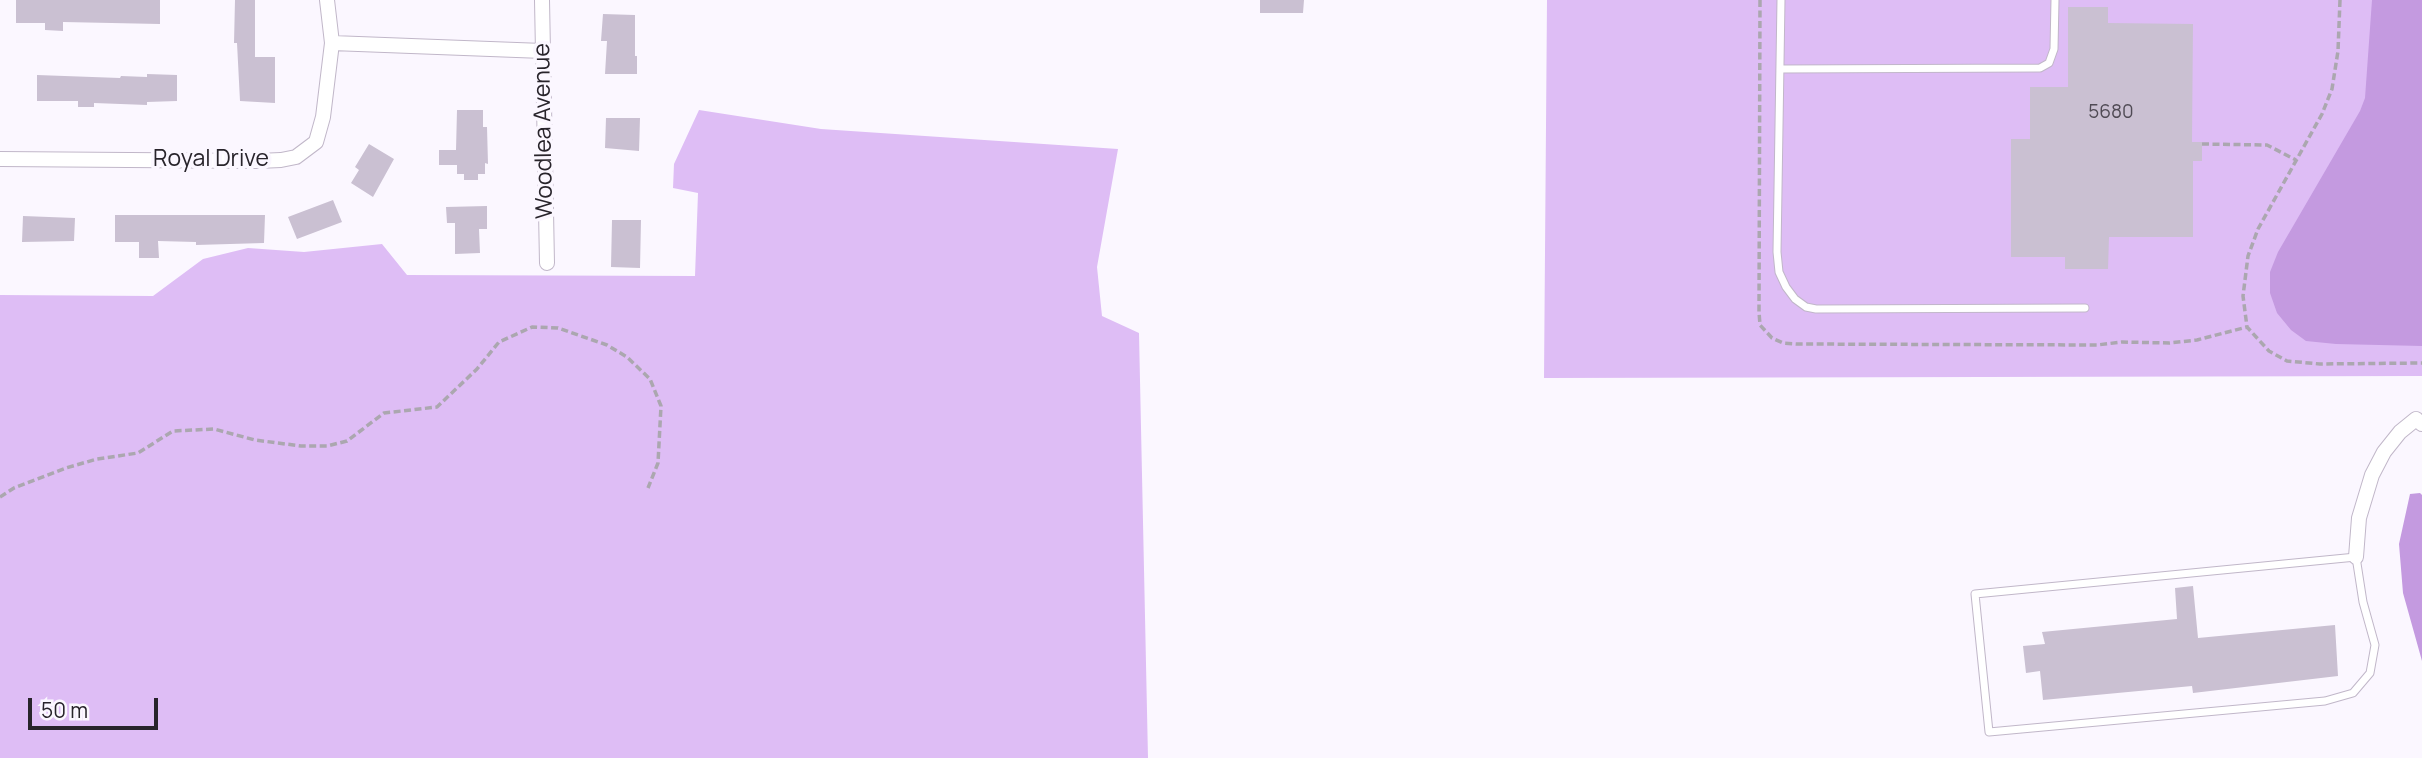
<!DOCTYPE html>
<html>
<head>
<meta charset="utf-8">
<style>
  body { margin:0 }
  #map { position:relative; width:2422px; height:758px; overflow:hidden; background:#fbf7ff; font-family:Manrope,sans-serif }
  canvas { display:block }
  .scale { position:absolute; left:28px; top:698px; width:130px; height:32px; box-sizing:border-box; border:4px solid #28242b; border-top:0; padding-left:9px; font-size:21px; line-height:24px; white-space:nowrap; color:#28242b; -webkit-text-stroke:5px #fbf7ff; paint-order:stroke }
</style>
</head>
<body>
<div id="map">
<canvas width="2422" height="758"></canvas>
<div class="scale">50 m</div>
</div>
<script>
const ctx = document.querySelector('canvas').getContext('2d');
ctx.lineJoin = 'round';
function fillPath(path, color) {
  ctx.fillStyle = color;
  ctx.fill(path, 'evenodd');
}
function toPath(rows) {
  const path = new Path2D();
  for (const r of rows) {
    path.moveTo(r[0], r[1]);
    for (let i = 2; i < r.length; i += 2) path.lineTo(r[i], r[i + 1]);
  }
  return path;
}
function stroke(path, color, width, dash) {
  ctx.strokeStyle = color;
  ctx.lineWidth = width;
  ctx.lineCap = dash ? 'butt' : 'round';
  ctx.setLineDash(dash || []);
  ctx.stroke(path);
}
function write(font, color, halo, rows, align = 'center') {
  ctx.font = font + ' Manrope,sans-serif';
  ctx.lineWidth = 7;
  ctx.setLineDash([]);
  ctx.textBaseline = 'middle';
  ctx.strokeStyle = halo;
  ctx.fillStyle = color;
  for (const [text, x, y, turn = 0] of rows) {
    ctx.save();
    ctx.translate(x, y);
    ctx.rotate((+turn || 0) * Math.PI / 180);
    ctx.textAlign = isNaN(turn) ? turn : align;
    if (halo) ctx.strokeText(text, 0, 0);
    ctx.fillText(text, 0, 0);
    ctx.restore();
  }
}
fillPath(toPath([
  [1547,0,2422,0,2422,376,1544,378],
  [699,110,821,129,1118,149,1097,267,1102,316,1139,333,1148,758,0,758,0,295,153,296,203,259,248,248,304,252,382,244,407,275,695,276,698,193,673,188,674,164]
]), '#debdf5');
fillPath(toPath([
  [2372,0,2422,0,2422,346,2336,344,2306,341,2291,330,2277,313,2270,293,2270,272,2278,252,2360,111,2365,98],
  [2420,493,2422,495,2422,661,2403,593,2399,544,2410,494]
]), '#c49ae0');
fillPath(toPath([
  [16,0,160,0,160,24,63,22,63,31,45,30,45,23,16,23],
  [235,0,255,0,255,57,275,57,275,103,240,101,237,43,234,43],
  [1260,0,1304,0,1303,13,1260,13],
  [2068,7,2108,7,2108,23,2193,24,2192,142,2202,142,2202,161,2193,161,2193,237,2109,237,2108,269,2065,269,2065,257,2011,257,2011,139,2030,139,2030,87,2068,87],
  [603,14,635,15,635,56,637,56,637,74,605,74,607,41,601,41],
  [147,74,177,75,177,101,147,102,147,105,94,103,94,107,78,107,78,101,37,101,37,75,120,78,121,76,147,77],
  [457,110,483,110,483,127,487,127,488,164,485,163,485,174,478,174,478,180,464,180,464,174,457,174,457,165,439,165,439,150,456,150],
  [606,118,640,118,639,151,605,148],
  [369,144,394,159,373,197,351,183,359,170,355,167],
  [333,200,342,222,297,239,288,217],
  [487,206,487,229,479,229,480,253,455,254,455,223,447,223,446,207],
  [115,215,265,215,264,243,196,245,196,242,158,241,159,258,139,258,139,242,115,242],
  [23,216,75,218,74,241,22,242],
  [612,220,641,220,640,268,611,267],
  [2193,586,2198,638,2335,625,2338,676,2193,693,2192,686,2043,700,2040,671,2026,673,2023,646,2045,644,2042,632,2177,619,2175,588]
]), '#cac0d2');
const service = toPath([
  [1781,0,1777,252,1779,272,1786,287,1795,299,1806,307,1816,309,2085,308],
  [1780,69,2040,68,2049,63,2054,49,2055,0],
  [2356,557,2363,602,2375,645,2370,673,2353,693,2325,701,1989,732,1975,594,2356,557]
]);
const minor = toPath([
  [542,0,547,263],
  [332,43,543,51],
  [0,159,258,161,281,160,296,157,316,142,323,117,332,43,327,0],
  [2356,557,2359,518,2372,475,2384,452,2400,432,2416,419,2422,424]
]);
stroke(service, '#c1b7c9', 9);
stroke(minor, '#c1b7c9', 16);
stroke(toPath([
  [1760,0,1759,312,1760,325,1772,338,1783,343,1797,344,2097,345,2122,342,2169,343,2197,340,2247,327],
  [2340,0,2338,51,2332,89,2322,114,2258,229,2248,256,2243,296,2247,327,2269,351,2287,361,2320,364,2422,363],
  [2202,144,2267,145,2296,160],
  [0,497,14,488,66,468,97,459,138,453,173,431,214,429,255,440,301,446,327,446,347,441,384,413,437,407,477,369,499,342,532,327,558,328,607,345,627,357,650,379,661,406,658,463,648,488]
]), '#aba7af', 3.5, [7, 3.5]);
stroke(service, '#fff', 7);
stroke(minor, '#fff', 14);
write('19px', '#504b55', null, [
  ["5680",2111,113]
]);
write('23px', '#28242b', '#fbf7ff', [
  ["Woodlea Avenue",544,131,-91],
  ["Royal Drive",211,160]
]);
</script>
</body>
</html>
